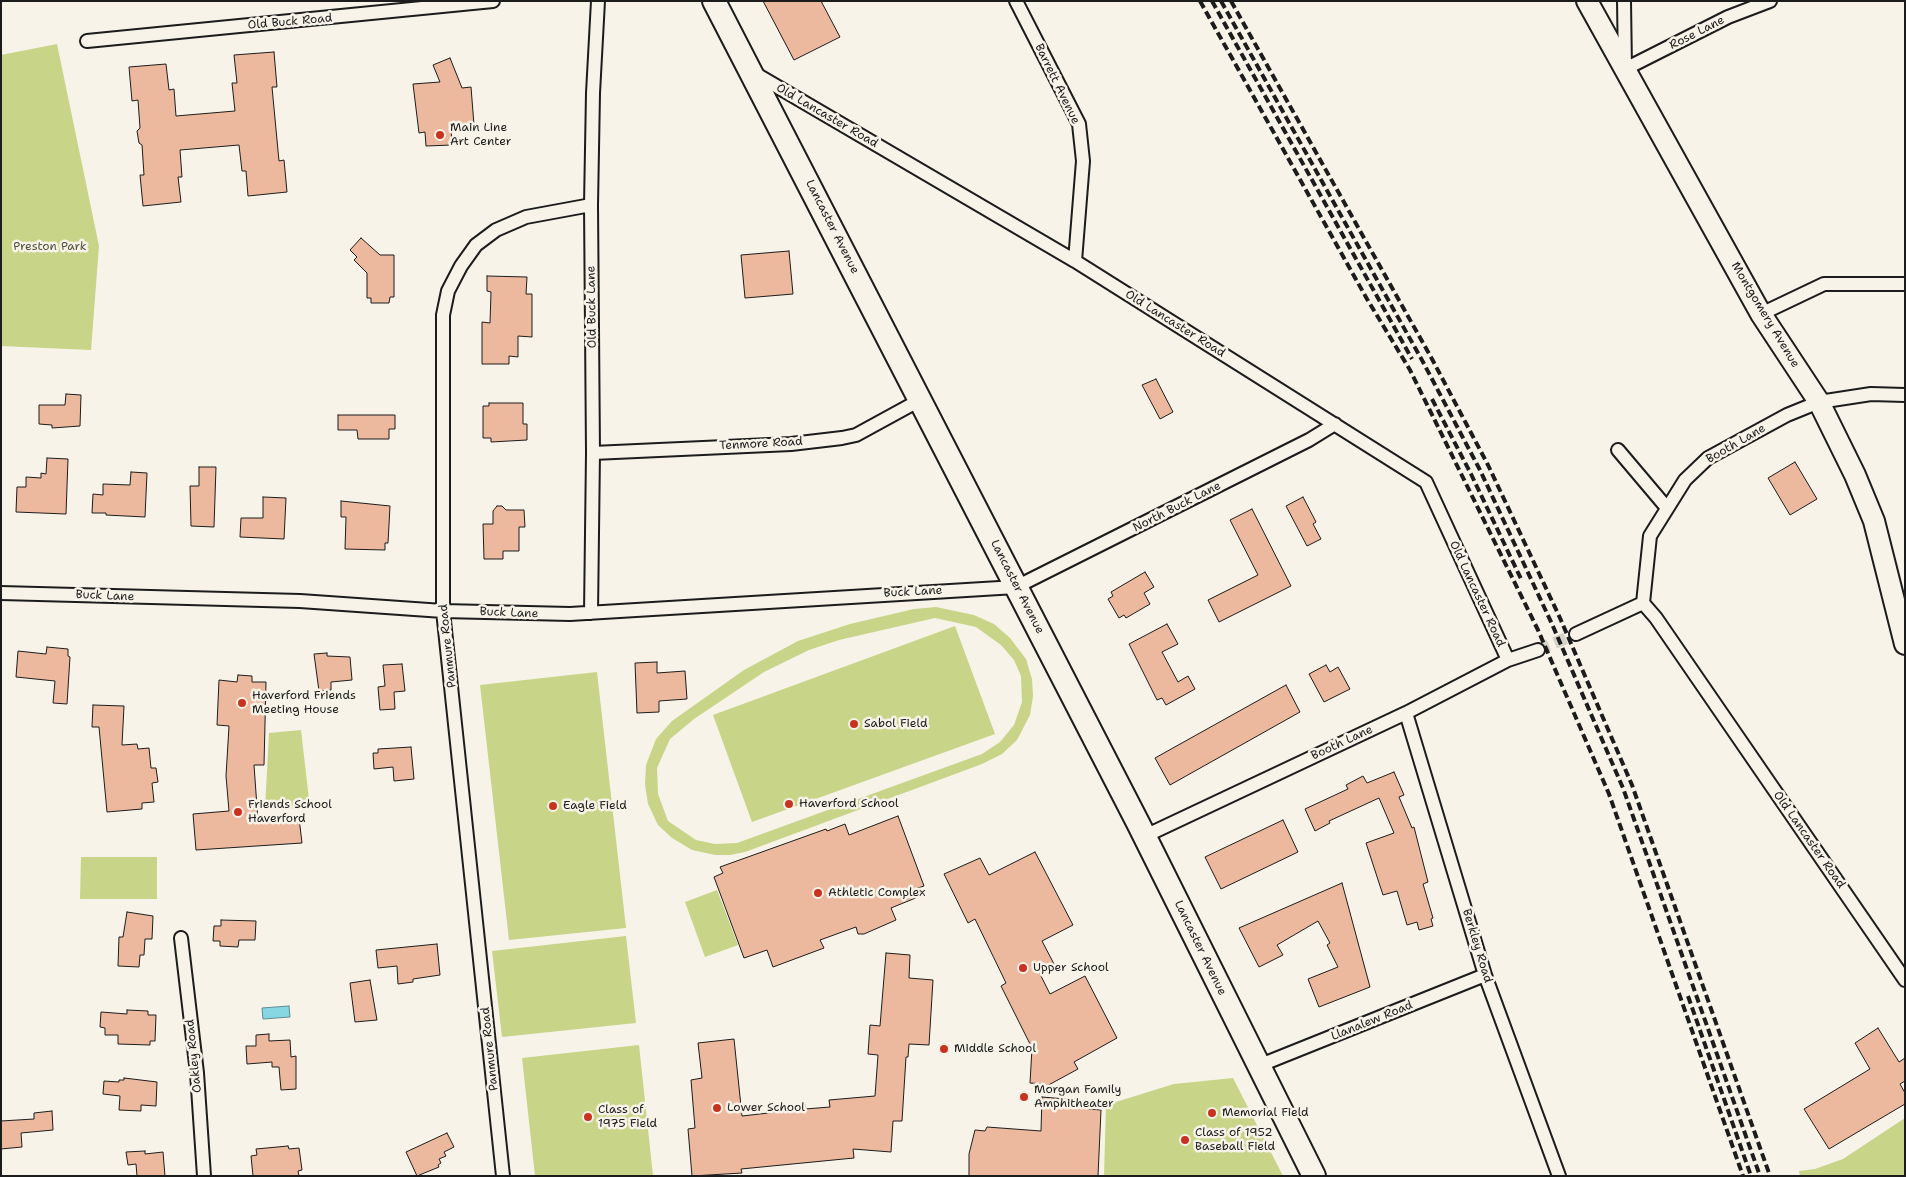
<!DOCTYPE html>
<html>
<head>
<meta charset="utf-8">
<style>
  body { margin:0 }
  #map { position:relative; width:1906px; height:1177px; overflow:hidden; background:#f7f3e8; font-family:"Shantell Sans",sans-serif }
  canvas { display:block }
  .frame { position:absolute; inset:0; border:2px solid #1c1c1c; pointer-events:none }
</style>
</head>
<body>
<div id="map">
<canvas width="1906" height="1177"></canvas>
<div class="frame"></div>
</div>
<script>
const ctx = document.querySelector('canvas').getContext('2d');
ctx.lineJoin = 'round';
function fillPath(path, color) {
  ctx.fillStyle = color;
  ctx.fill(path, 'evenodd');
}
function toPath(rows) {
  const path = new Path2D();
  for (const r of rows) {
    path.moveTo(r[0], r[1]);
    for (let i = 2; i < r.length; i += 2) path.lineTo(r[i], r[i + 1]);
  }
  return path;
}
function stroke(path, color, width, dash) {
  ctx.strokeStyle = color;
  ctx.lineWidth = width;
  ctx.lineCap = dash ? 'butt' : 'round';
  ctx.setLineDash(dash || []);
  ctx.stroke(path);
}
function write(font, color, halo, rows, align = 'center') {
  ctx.font = font + ' "Shantell Sans",sans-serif';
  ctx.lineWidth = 5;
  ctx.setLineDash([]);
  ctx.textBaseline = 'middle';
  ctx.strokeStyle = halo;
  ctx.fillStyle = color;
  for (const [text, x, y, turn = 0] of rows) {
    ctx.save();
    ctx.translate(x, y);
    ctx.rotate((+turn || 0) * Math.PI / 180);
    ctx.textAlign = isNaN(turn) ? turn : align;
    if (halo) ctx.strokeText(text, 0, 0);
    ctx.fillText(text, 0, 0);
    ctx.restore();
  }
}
fillPath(toPath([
  [57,44,99,246,91,350,1,346,1,55],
  [936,607,974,615,994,624,1010,638,1026,659,1032,679,1033,696,1030,715,1017,740,1002,754,982,764,745,852,730,855,715,855,692,850,672,838,658,825,648,804,645,784,646,765,656,739,672,721,744,670,798,641,850,624,914,609],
  [935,618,976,627,1001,645,1014,660,1021,676,1022,702,1014,725,1000,742,982,754,737,843,715,844,696,840,668,821,658,794,657,768,670,739,694,719,764,672,809,650,839,640],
  [955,626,995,734,752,822,713,715],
  [597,672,626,928,509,940,480,685],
  [301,730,310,808,265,809,269,733],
  [81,857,157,857,157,899,80,899],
  [717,890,738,945,705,957,685,902],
  [626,936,636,1023,502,1037,492,951],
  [639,1045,653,1176,535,1176,522,1058],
  [1233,1078,1283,1176,1104,1176,1106,1105,1174,1084],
  [1905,1118,1905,1176,1800,1176,1799,1171,1815,1169,1843,1159]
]), '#c8d488');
const water = toPath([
  [289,1006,290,1017,263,1019,262,1008,289,1006]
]);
fillPath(water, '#87d7e3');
stroke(water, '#5c8c93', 1);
const building = toPath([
  [763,1,821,1,840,37,794,60,763,1],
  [274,52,277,87,272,87,279,161,284,160,287,192,248,196,246,171,242,171,239,145,180,150,182,177,178,177,181,202,143,206,140,175,144,175,142,145,139,143,137,131,140,128,138,100,132,101,129,67,166,64,169,90,174,89,176,116,235,111,232,83,237,83,234,55,274,52],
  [450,58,462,88,471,87,474,125,451,127,452,145,426,146,425,132,419,133,413,84,440,82,433,65,450,58],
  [361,238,380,255,394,255,394,297,390,297,389,303,371,303,371,298,367,298,367,273,354,260,357,257,350,250,361,238],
  [789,251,793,294,745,298,741,255,789,251],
  [487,276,527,277,526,294,532,294,532,337,518,336,518,357,509,356,509,364,482,364,482,322,490,323,491,292,487,291,487,276],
  [1156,379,1173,412,1160,419,1142,385,1156,379],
  [66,394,81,395,80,426,52,428,52,425,39,424,39,405,65,405,66,394],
  [489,403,523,403,523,424,527,424,527,440,491,442,491,438,483,438,483,406,489,406,489,403],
  [338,415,395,415,395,429,389,429,389,439,358,439,357,430,338,430,338,415],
  [47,458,68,459,66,514,16,512,17,487,26,487,26,477,41,478,41,473,46,474,47,458],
  [1795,462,1817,499,1790,515,1768,478,1795,462],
  [199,467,216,467,214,527,191,526,190,486,199,486,199,467],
  [131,472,147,473,145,517,106,515,106,513,92,513,93,494,103,495,103,484,130,485,131,472],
  [263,497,286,498,284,539,240,537,241,518,263,518,263,497],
  [1303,497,1316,522,1313,524,1321,539,1307,546,1286,506,1303,497],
  [341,501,390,506,388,543,385,543,385,550,345,549,346,517,341,517,341,501],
  [497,506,502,506,506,510,524,510,525,527,519,527,519,551,503,551,503,559,484,559,483,524,493,524,493,511,497,506],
  [1252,509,1291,586,1219,622,1208,600,1258,575,1230,520,1252,509],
  [1145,572,1154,587,1144,593,1150,604,1126,618,1124,615,1119,618,1108,599,1113,596,1111,592,1145,572],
  [1167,624,1178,644,1162,652,1178,682,1188,676,1195,689,1166,705,1162,698,1157,700,1129,644,1167,624],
  [47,647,68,649,68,656,70,657,67,704,53,703,55,681,16,677,18,651,46,654,47,647],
  [327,653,327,656,350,657,352,680,331,682,331,690,319,691,314,654,327,653],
  [657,662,657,673,685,671,687,699,659,701,659,712,637,713,635,663,657,662],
  [402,664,405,691,394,692,395,709,380,710,378,687,385,686,383,665,402,664],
  [1326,665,1330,672,1338,667,1350,689,1324,702,1309,674,1326,665],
  [238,675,252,676,252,682,266,682,264,765,254,765,258,821,299,818,302,843,196,850,193,814,229,811,226,776,229,726,217,725,219,680,237,682,238,675],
  [1286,685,1300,712,1170,785,1155,758,1286,685],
  [93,705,124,706,122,745,137,744,138,749,149,748,151,768,156,768,158,782,152,783,154,802,142,803,142,809,107,812,99,727,92,727,93,705],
  [411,747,414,779,394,781,393,767,374,769,373,753,378,753,378,749,411,747],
  [1394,772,1404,795,1399,797,1412,828,1414,827,1428,882,1423,884,1433,918,1431,919,1433,926,1419,930,1417,922,1407,925,1397,891,1383,895,1366,843,1394,833,1379,798,1329,821,1330,823,1315,831,1305,809,1348,789,1346,785,1363,776,1367,783,1394,772],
  [898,816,924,886,915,889,918,897,891,908,896,920,864,934,858,934,856,927,820,940,824,948,773,967,767,950,744,958,714,877,723,873,720,867,826,829,827,831,845,824,849,835,898,816],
  [1283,820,1298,852,1221,889,1205,857,1283,820],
  [1035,852,1073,925,1042,941,1054,964,1039,972,1050,994,1085,976,1117,1038,1074,1062,1078,1069,1043,1088,1043,1084,1030,1083,1032,1048,1001,986,1006,983,975,919,968,923,944,874,980,858,989,875,1035,852],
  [1342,883,1370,987,1319,1007,1308,979,1338,967,1327,945,1330,943,1318,921,1277,945,1283,955,1259,967,1239,928,1342,883],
  [127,912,153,916,152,939,145,939,144,955,140,955,139,967,118,966,119,937,123,937,127,912],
  [221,920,256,921,255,940,239,940,238,947,220,946,220,941,213,941,214,926,221,926,221,920],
  [437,944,440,975,413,979,413,982,398,984,397,966,378,968,376,950,437,944],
  [886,953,910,955,909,978,933,980,929,1045,909,1044,908,1057,906,1057,902,1121,893,1121,891,1152,853,1149,854,1158,741,1169,742,1173,692,1176,688,1129,695,1128,691,1080,702,1078,698,1043,734,1039,742,1116,777,1112,776,1106,805,1104,805,1109,830,1107,829,1100,875,1096,878,1055,868,1054,870,1025,880,1026,886,953],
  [370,980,377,1020,355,1022,350,983,370,980],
  [127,1010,148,1011,148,1015,156,1015,155,1041,150,1041,150,1045,118,1044,118,1035,105,1035,105,1028,100,1027,101,1012,127,1014,127,1010],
  [1878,1028,1899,1062,1905,1058,1905,1081,1900,1084,1905,1093,1905,1104,1829,1149,1804,1109,1870,1069,1855,1043,1878,1028],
  [269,1034,269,1041,290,1040,291,1057,296,1056,296,1089,281,1090,279,1067,272,1067,272,1062,247,1064,246,1046,256,1046,256,1035,269,1034],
  [124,1078,157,1082,156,1106,141,1105,141,1111,119,1110,120,1096,103,1094,104,1081,119,1082,119,1080,124,1080,124,1078],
  [1042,1097,1089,1101,1089,1109,1101,1110,1098,1176,969,1176,969,1154,975,1130,985,1131,987,1127,1041,1131,1042,1097],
  [52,1111,53,1130,21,1133,22,1147,1,1149,1,1121,34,1119,34,1113,52,1111],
  [447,1133,454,1147,444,1152,446,1156,439,1159,441,1163,438,1165,439,1167,417,1176,406,1152,447,1133],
  [288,1146,289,1149,299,1148,302,1170,298,1171,299,1176,253,1176,251,1156,257,1155,256,1149,288,1146],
  [145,1151,145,1154,163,1152,165,1176,137,1176,136,1164,128,1165,126,1152,145,1151]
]);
fillPath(building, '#ecb99e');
stroke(building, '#1c1c1c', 1);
stroke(toPath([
  [1538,650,1576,634]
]), '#d6d3c9', 12, [12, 6]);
const street = toPath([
  [1016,1,1079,124,1083,161,1075,261],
  [1624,1,1625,69,1728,17,1770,1],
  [87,41,493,1],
  [754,73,1075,261,1426,482,1508,660],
  [1761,314,1824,284,1905,284],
  [1618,450,1667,508],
  [593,453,791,444,842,438,856,435,920,400],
  [1,593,300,601,443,611,570,614,1016,587,1309,440,1335,424],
  [1643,603,1656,618,1905,980],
  [591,613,593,453,591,205,593,93,598,1],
  [1576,634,1643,603,1650,536,1685,480,1708,458,1787,415,1819,402,1871,394,1905,395],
  [1406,713,1485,975,1559,1176],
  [1145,836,1406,713,1508,660,1538,650],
  [181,938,197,1073,204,1176],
  [1258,1066,1485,975],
  [503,1176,443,611,443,315,448,291,461,266,476,245,496,230,526,217,591,205]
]);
const primary = toPath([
  [1587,1,1761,314,1819,402,1855,475,1874,521,1905,644]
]);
const highway = toPath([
  [714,1,1138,823,1314,1176]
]);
stroke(street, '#1c1c1c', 16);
stroke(primary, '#1c1c1c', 24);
stroke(highway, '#1c1c1c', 26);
stroke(street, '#f7f3e8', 12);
stroke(primary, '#f7f3e8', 20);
stroke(highway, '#f7f3e8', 22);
stroke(toPath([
  [1200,1,1367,299,1410,370,1538,630,1609,794,1743,1176],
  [1212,1,1412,359],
  [1221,1,1423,362,1480,470,1552,624,1623,788,1760,1176],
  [1231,1,1432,359,1488,465,1560,618,1632,785,1770,1176],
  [1432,399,1471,474,1522,581],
  [1688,996,1751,1176]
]), '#1c1c1c', 4, [8, 4]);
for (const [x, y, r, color] of [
  [440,135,5,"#c8321e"],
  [242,703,5,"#c8321e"],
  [854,724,5,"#c8321e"],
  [789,804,5,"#c8321e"],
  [553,806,5,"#c8321e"],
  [238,812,5,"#c8321e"],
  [818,893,5,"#c8321e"],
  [1023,968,5,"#c8321e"],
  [944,1049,5,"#c8321e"],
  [1024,1097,5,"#c8321e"],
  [717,1108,5,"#c8321e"],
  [1212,1113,5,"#c8321e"],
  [588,1117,5,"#c8321e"],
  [1185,1140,5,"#c8321e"]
]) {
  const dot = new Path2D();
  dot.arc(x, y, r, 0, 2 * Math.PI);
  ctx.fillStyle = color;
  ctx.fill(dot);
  stroke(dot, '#f7f3e8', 2);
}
write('12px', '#1c1c1c', '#f7f3e8', [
  ["Old Buck Road",290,22,-5],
  ["Rose Lane",1697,33,-27],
  ["Barrett Avenue",1057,84,64],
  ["Old Lancaster Road",827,116,30],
  ["Lancaster Avenue",832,227,63],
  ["Old Buck Lane",592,307,-91],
  ["Montgomery Avenue",1765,315,59],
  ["Old Lancaster Road",1175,324,32],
  ["Tenmore Road",761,444,-3],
  ["Booth Lane",1736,444,-30],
  ["North Buck Lane",1177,507,-27],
  ["Lancaster Avenue",1017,587,63],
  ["Buck Lane",913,592,-3],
  ["Old Lancaster Road",1477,594,65],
  ["Buck Lane",105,596,2],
  ["Buck Lane",509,613,2],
  ["Panmure Road",448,646,-96],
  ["Booth Lane",1342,743,-25],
  ["Old Lancaster Road",1809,840,55],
  ["Berkley Road",1477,946,73],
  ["Lancaster Avenue",1200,948,64],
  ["Llanalew Road",1372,1021,-22],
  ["Panmure Road",490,1049,-96],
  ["Oakley Road",194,1056,-96]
]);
write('12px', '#1c1c1c', '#f7f3e8', [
  ["Main Line",450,128],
  ["Art Center",450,142],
  ["Haverford Friends",252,696],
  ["Meeting House",252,710],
  ["Sabol Field",864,724],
  ["Haverford School",799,804],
  ["Friends School",248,805],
  ["Haverford",248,819],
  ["Eagle Field",563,806],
  ["Athletic Complex",828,893],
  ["Upper School",1033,968],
  ["Middle School",954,1049],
  ["Morgan Family",1034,1090],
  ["Amphitheater",1034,1104],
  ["Lower School",727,1108],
  ["Class of",598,1110],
  ["1975 Field",598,1124],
  ["Memorial Field",1222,1113],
  ["Class of 1952",1195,1133],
  ["Baseball Field",1195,1147]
], 'left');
write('12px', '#50533c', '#f7f3e8', [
  ["Preston Park",50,247]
]);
</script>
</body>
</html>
